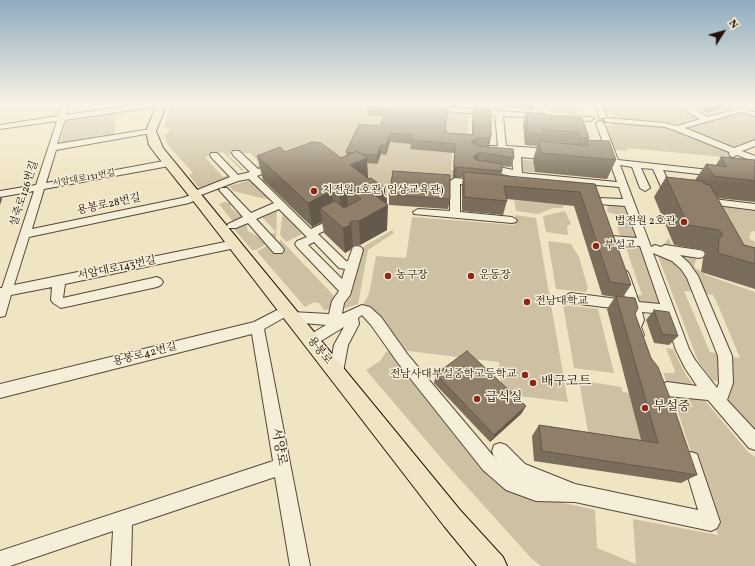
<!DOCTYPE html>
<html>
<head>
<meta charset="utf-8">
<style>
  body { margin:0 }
  #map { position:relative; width:755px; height:566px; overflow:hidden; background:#f0e5c3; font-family:Vollkorn,serif }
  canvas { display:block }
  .north { position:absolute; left:703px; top:12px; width:40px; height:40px; -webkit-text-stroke:3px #f5eed8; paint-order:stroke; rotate:53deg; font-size:11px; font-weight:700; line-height:16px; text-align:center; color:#261109 }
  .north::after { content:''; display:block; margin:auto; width:14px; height:18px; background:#261109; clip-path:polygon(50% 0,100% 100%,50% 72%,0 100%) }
</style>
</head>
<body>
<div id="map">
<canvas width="755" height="566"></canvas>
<div class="north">N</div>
</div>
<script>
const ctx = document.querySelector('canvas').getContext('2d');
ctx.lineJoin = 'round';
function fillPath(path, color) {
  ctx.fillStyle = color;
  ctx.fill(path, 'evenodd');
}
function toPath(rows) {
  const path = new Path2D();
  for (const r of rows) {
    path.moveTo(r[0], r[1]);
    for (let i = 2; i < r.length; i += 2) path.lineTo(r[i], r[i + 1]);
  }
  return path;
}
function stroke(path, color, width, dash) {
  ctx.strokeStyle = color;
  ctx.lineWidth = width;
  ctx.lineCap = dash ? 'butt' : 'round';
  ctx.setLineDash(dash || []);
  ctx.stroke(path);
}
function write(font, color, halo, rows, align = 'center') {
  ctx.font = font + ' Vollkorn,"Noto Serif KR",serif';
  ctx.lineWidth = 3;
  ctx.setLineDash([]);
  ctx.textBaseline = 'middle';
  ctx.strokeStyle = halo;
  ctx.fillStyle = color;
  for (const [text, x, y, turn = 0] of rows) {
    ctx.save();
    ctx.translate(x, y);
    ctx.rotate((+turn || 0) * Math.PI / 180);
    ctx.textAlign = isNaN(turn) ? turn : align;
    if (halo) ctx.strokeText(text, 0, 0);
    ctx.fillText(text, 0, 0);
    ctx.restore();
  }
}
fillPath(toPath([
  [172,104,350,104,468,114,468,142,453,141,451,170,505,177,504,172,581,182,452,184,393,178,389,185,385,188,268,166,257,170,255,168,256,167,262,164,250,153,233,153,228,155,244,170,242,171,223,152,215,153,205,157,223,177,228,175,230,176,204,188,198,187,189,175,193,173,167,144,165,135,170,130,163,127],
  [547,104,579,104,582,111,576,114,567,114,550,113],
  [601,104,668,109,667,107,674,107,687,111,696,119,687,124,680,124,626,119,613,116],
  [717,104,735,104,737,105,730,111,708,117,709,113,723,107],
  [744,111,755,115,755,140,734,146,729,145,687,129,686,127],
  [116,113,114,135,60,144,66,121],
  [616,123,666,127,678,131,729,151,731,153,733,163,726,161,723,157,627,148,628,151,618,150,613,148,605,127],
  [520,159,533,161,535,172,521,171],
  [252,180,274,201,233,191,229,186],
  [514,200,565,205,562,208,553,208,538,214,516,211],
  [224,202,230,203,231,208,241,216,242,220,234,223,219,204],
  [608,203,624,206,638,240,621,239,617,226,621,221,615,214,607,212],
  [702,205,729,206,731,208,755,211,755,231,751,232,749,238,755,242,755,268],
  [275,209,277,210,276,243,266,236,276,232,261,216],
  [283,210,304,233,286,242,280,235],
  [565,211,571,224,567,226,568,235,546,232,543,216],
  [515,215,536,218,568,402,502,394,499,362,400,350,359,311,369,294,376,256,406,258,412,217,515,225],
  [246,223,248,231,264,240,265,245,256,250,252,250,233,228],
  [392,230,394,233,368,250,358,304,346,308,341,307,346,299,349,298,361,248],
  [669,238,673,248,697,256,694,267,706,275,755,292,755,434,728,403,731,382,728,356,740,358,718,305,713,295,702,293,662,246],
  [280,239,335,297,333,309,324,310,319,303,314,302,305,307,258,253,258,251,268,245,279,245],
  [548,241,571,244,579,257,588,288,586,292,556,289],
  [621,242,639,244,660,306,637,303,633,295,642,295,626,248,622,247],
  [656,251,679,264,696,292,684,291,710,352,721,354,722,373,718,381,713,381,698,361],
  [563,305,598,309,614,373,574,368],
  [395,348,489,464,536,492,564,503,595,510,597,548,636,564,633,519,718,535,672,394,701,396,749,453,755,457,755,566,541,566,532,559,447,465,366,370,380,361,386,352],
  [666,348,673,349,686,375,696,388,671,387,667,382,663,373,674,373,675,371],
  [579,380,621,387,623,392,629,393,644,452,590,444]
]), '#cec1a3');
const minor = toPath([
  [62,104,70,104,66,115,143,104,164,104,160,106,65,120,57,144,151,129,155,131,151,133,56,150,46,183,169,160,173,163,169,166,44,189,32,229,182,198,191,195,192,192,230,177,211,157,210,155,211,153,217,153,238,175,250,172,233,155,232,153,233,151,239,151,258,169,275,163,278,164,280,166,278,168,257,176,311,229,332,219,340,219,341,221,340,223,318,234,346,261,348,261,353,247,357,246,361,247,363,250,350,295,344,303,342,314,362,305,370,307,381,317,408,355,495,458,500,462,494,457,492,451,494,445,500,443,506,445,525,464,575,484,698,510,683,460,685,454,691,452,697,454,699,460,720,522,717,528,711,531,575,502,536,501,506,490,483,470,398,363,371,325,362,315,358,318,359,324,348,345,343,372,341,377,336,378,331,377,329,372,334,345,344,327,311,347,306,345,304,341,306,337,326,325,291,322,286,321,285,317,264,329,310,566,290,566,275,477,132,525,131,566,111,566,113,531,10,566,0,566,0,551,273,461,252,334,0,398,0,384,254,322,287,305,291,306,293,310,292,312,329,314,332,301,339,291,297,247,295,244,297,241,307,237,279,209,256,219,282,247,284,250,282,253,274,253,248,223,236,228,228,228,227,226,228,224,243,217,221,192,219,190,221,188,227,188,251,213,274,203,249,179,238,181,201,195,200,198,189,203,29,237,14,285,235,240,239,241,241,244,239,247,235,248,65,284,63,298,157,277,161,279,163,282,161,285,157,287,61,308,53,303,51,300,52,287,11,295,5,316,0,317,0,288,2,288,34,191,0,197,0,191,36,185,57,121,0,129,0,125,58,116,62,104],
  [314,242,339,268,345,269,342,279,308,245,314,242],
  [590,104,600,104,604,106,606,116,605,118,599,118,597,109,590,104],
  [658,104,684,104,708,117,741,108,755,112,755,116,741,112,685,128,734,148,755,140,755,146,742,151,755,156,755,162,737,155,733,157,730,156,729,152,674,130,665,127,607,122,603,120,607,118,665,123,677,126,700,119,680,108,662,106,658,104],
  [429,106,544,114,544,118,541,118,503,116,506,146,551,149,555,152,551,155,554,157,553,159,550,160,521,157,522,173,617,182,596,123,600,121,604,123,618,160,719,171,721,173,719,175,716,176,663,170,673,191,668,194,663,191,653,169,641,168,650,188,645,191,640,188,632,167,620,165,651,247,655,245,661,247,665,245,699,250,703,251,705,254,703,257,699,258,680,255,689,263,698,276,732,356,733,383,727,400,755,430,755,450,749,448,708,400,667,396,662,394,660,389,662,384,667,382,697,386,685,368,676,350,664,314,642,312,644,320,641,327,644,335,642,339,637,341,632,339,627,326,631,319,629,310,571,303,567,301,565,298,567,295,571,293,626,300,617,274,619,271,623,270,627,271,629,274,639,302,660,304,640,246,612,244,608,243,607,240,608,237,612,236,637,238,625,206,598,204,593,201,598,198,623,199,619,187,518,178,483,169,481,167,483,165,486,164,513,170,512,157,499,156,489,151,489,146,498,146,495,115,432,110,429,110,429,106],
  [653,253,672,261,681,269,687,278,718,356,719,383,717,388,695,360,689,349,653,253],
  [565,116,590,117,594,119,590,121,568,120,564,118,565,116],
  [455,178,477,180,482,183,477,186,460,184,460,212,512,217,517,220,516,222,512,223,414,214,413,212,418,209,450,211,450,181,455,178],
  [705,198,755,204,755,210,701,203,700,201,705,198]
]);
const major = toPath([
  [157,104,167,104,156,131,163,148,460,510,503,557,507,566,477,566,444,526,198,207,154,152,149,145,146,131,157,104]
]);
stroke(minor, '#584638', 2);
stroke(major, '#261109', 2);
fillPath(minor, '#f5eed8');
fillPath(major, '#f0e5c3');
fillPath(toPath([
  [443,104,445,131,447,133,472,134,472,118,474,109,475,109,476,106,491,136,489,145,487,147,514,158,511,167,502,166,502,171,501,176,595,184,631,285,623,297,635,314,651,358,697,475,681,483,534,461,532,436,539,425,641,440,607,309,615,297,602,295,574,206,507,199,507,201,503,215,462,211,462,186,463,177,455,177,453,178,454,153,410,149,411,144,390,142,386,155,381,154,377,164,367,163,368,178,387,190,387,230,360,245,353,246,350,250,345,253,324,233,322,222,312,227,263,180,257,156,285,152,341,158,347,156,346,152,380,126,384,116,368,115,367,106],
  [506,104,534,104,532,110,505,107],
  [689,104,723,104,721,108,707,113],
  [526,113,582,118,589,138,588,140,616,160,607,179,535,172,533,160,537,146,525,145,523,125],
  [721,157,755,160,755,202,717,198,744,245,755,248,755,289,701,272,703,259,706,253,703,250,674,245,654,197,666,177,695,180,706,164,716,165],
  [389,195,450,199,448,209,389,205],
  [654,310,678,336,669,345,654,343,646,320],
  [436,374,526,406,521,414,490,442,434,383]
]), '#7b6d5b');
fillPath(toPath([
  [713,104,723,104,721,108,707,113],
  [390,133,390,142,386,155,386,146],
  [491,136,489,145,487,147,489,138],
  [476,138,474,147,471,142],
  [381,145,381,154,377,164,377,155],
  [479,152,477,162,473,157],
  [367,158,368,182,350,165],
  [457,167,455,177,453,178,454,168],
  [347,188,348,212,341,216,339,191],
  [387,190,386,206,388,205,387,230,360,245,359,221,376,196],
  [332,191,334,216,320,208,322,222,312,227,308,203],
  [0,196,2,199,0,205],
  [351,221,353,246,350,250,345,253,343,228],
  [526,406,521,414,490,442,494,435]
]), '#64594a');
const building = toPath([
  [368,104,443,104,443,105,448,106,445,131,447,131,447,133,473,135,474,109,476,109,476,106,488,107,488,110,491,110,491,136,489,138,476,138,471,142,477,146,513,149,514,158,479,152,473,157,476,160,502,164,502,171,457,167,454,168,455,144,411,140,412,135,390,133,386,146,381,145,377,155,361,154,357,151,353,153,346,152,359,124,380,126,387,108,367,106,368,104],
  [526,113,582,118,589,138,580,138,578,132,542,129,543,135,528,133,526,113],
  [587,140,609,141,616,160,541,153,539,141,588,146,587,140],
  [312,142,321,143,341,158,357,151,367,158,350,165,369,179,371,178,387,190,376,196,388,205,359,221,351,221,349,226,343,228,320,208,335,201,344,208,361,199,347,188,339,191,332,191,308,203,257,156,280,147,285,152,312,142],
  [721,157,755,160,755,181,714,176,706,164,727,167,721,157],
  [393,171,450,175,450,199,389,195,393,171],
  [464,172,595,184,631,285,610,282,580,192,504,186,507,201,464,197,464,172],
  [666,177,702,181,705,184,710,185,744,245,755,248,755,264,718,253,719,239,723,234,719,230,688,225,666,177],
  [616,296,635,298,638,308,635,314,651,358,658,367,675,411,697,475,542,451,539,425,658,443,616,296],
  [654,310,669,312,678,336,662,334,654,310],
  [467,351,526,406,494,435,436,374,467,351]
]);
fillPath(building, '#8f7f6a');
stroke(building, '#64594a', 1);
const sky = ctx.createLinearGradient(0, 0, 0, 183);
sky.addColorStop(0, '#8fabc0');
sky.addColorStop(0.57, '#f8f3e4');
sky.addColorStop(1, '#f8f3e400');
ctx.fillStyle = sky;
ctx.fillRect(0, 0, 755, 183);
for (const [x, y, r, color] of [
  [314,191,4,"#8f2418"],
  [684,222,4,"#8f2418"],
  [596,246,4,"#8f2418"],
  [388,276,4,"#8f2418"],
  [471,276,4,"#8f2418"],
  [527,302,4,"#8f2418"],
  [525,375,4,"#8f2418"],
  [533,383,4,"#8f2418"],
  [477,399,4,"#8f2418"],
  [645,408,4,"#8f2418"]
]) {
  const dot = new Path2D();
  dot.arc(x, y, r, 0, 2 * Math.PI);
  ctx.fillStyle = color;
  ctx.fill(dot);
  stroke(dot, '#f5eed8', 1.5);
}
write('9px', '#261109', '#f5eed8', [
  ["서암대로131번길",84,179,-10]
]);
write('11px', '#261109', '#f5eed8', [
  ["치전원 1호관 (임상교육관)",322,191],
  ["법전원 2호관",676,222,"right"],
  ["부설고",604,246],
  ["농구장",396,276],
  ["운동장",479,276],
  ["전남대학교",535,302],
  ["전남사대부설중학고등학교",517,375,"right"]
], 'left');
write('11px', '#261109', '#f5eed8', [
  ["설죽로126번길",25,194,-72],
  ["용봉로28번길",109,205,-12],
  ["서암대로143번길",117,269,-12],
  ["용봉로",319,351,51],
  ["용봉로42번길",145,355,-14]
]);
write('13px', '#261109', '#f5eed8', [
  ["배구코트",541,383],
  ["급식실",485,399],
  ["부설중",653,408]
], 'left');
write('13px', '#261109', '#f5eed8', [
  ["서양로",278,447,80]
]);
</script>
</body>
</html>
